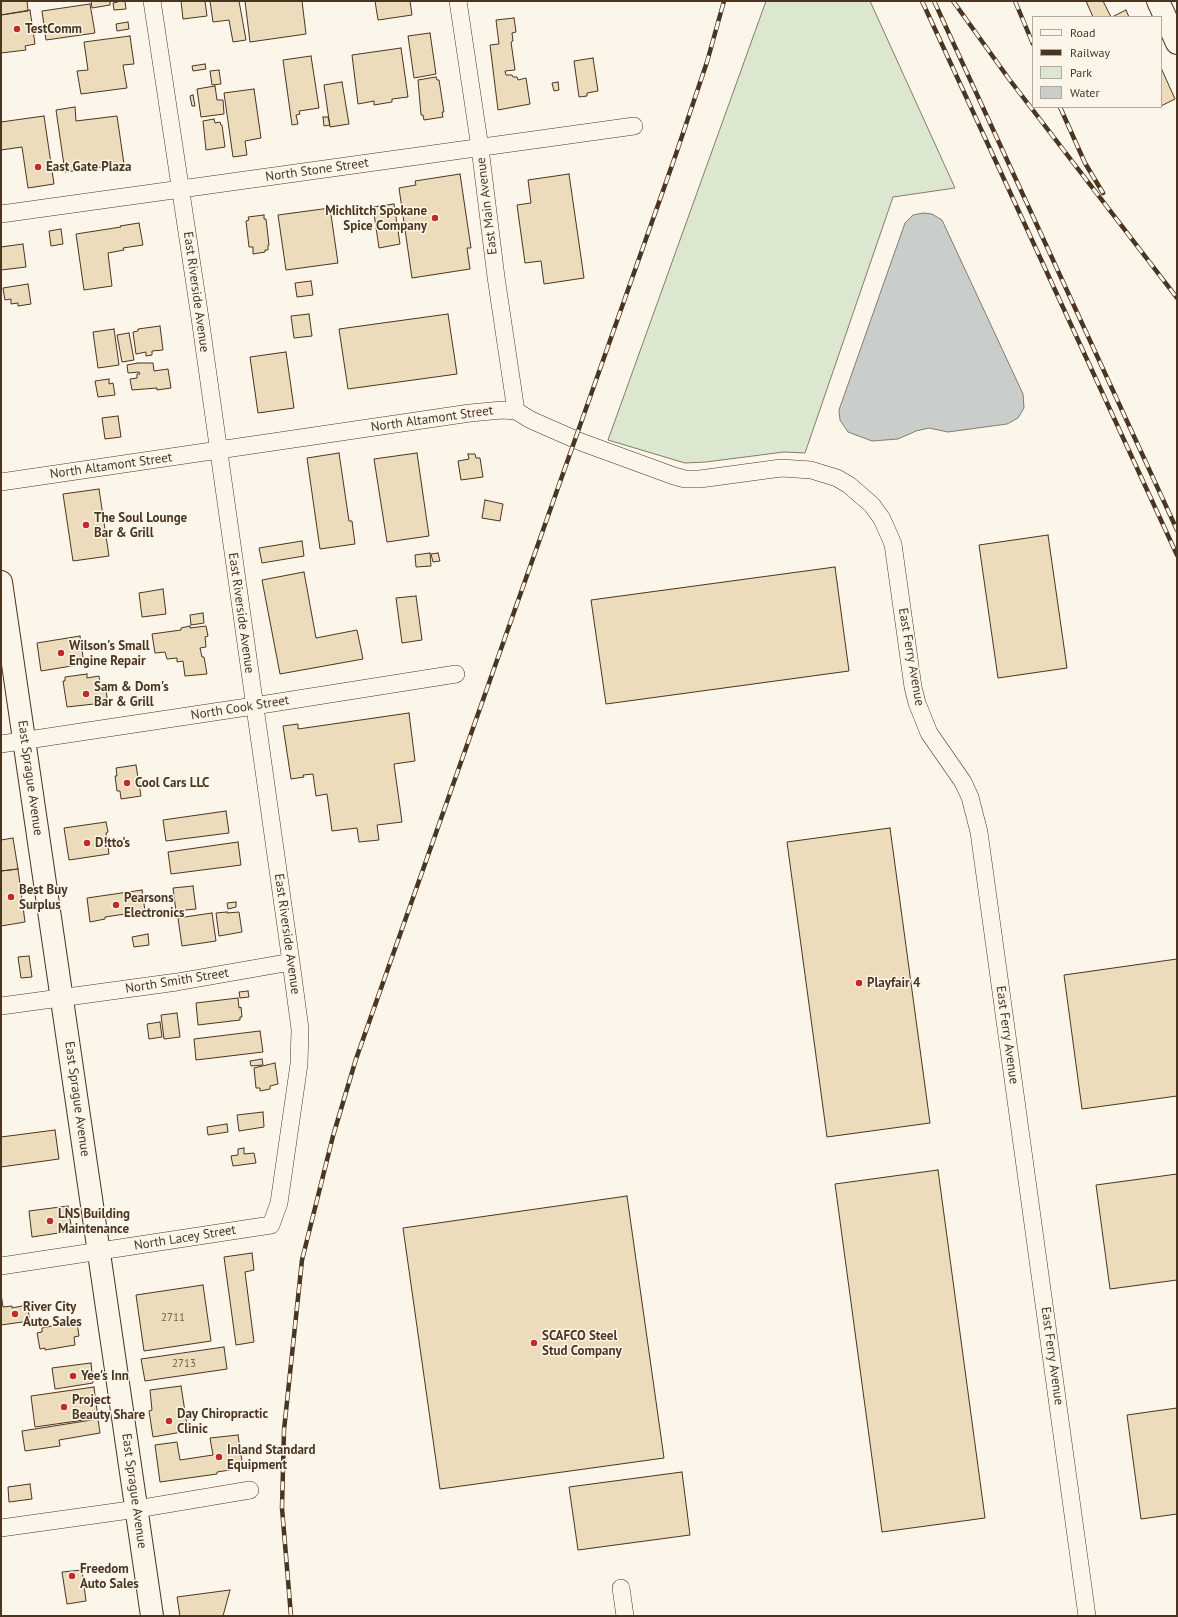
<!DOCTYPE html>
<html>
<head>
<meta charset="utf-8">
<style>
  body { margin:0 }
  #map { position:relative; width:1178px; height:1617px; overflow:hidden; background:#fbf6e9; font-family:"PT Sans",sans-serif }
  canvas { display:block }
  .frame { position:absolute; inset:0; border:2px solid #4a3520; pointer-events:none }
  .legend { position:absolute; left:1032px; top:16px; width:130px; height:92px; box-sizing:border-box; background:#fbf6e9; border:1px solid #b4a999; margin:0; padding:5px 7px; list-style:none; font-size:12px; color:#4a3520 }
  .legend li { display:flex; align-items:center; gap:8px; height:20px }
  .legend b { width:20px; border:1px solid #b4a999 }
</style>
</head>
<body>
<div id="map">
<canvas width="1178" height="1617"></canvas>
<div class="frame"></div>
<ul class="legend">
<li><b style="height:5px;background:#fbf6e9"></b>Road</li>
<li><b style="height:5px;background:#4a3520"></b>Railway</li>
<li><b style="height:11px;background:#dce7d0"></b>Park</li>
<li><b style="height:11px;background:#c9cecd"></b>Water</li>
</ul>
</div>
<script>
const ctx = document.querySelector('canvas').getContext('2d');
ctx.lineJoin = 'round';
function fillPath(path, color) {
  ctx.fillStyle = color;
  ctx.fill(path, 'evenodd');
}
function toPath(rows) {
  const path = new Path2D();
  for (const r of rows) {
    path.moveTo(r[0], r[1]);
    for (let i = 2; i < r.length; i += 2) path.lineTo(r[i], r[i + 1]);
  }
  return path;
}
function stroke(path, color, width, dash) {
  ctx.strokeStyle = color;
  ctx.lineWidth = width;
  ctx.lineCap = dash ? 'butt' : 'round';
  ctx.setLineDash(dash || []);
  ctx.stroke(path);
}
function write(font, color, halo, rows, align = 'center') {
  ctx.font = font + ' "PT Sans",sans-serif';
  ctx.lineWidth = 3;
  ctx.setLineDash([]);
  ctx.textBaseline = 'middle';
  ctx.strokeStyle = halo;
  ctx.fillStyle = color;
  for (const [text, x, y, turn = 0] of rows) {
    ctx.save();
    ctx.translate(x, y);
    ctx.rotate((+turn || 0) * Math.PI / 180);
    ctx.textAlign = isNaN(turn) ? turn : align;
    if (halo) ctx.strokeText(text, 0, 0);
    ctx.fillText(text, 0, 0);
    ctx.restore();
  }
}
const green = toPath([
  [766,1,870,1,955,188,893,197,805,453,784,452,706,462,685,463,608,440,766,1]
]);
fillPath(green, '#dce7d0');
stroke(green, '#887966', 1);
const water = toPath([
  [923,213,932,214,942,220,1023,394,1024,408,1018,418,1007,424,948,432,929,428,916,431,898,439,872,441,848,432,840,420,839,410,905,223,913,215,923,213]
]);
fillPath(water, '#c9cecd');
stroke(water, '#887966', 1);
const building = toPath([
  [1,1,27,1,28,11,1,15,1,1],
  [91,1,110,1,110,5,92,8,91,1],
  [118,1,125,1,126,9,114,10,113,3,118,2,118,1],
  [181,1,205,1,207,16,183,19,181,1],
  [210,1,239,1,246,40,233,42,229,20,213,22,210,1],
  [245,1,302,1,306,34,250,42,245,1],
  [375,1,410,1,412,15,378,20,375,1],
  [1086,1,1103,1,1111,17,1093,17,1086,1],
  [90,4,95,33,46,40,42,11,90,4],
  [30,10,35,44,25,46,26,50,1,53,1,15,30,10],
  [1126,10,1129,17,1112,17,1126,10],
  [514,18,516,32,512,33,513,41,511,42,515,70,505,71,506,75,512,75,513,77,517,77,518,80,526,78,530,104,498,110,490,45,499,44,496,20,514,18],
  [128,22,129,29,117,31,116,24,128,22],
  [430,33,436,74,414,78,408,36,430,33],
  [130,36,134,64,123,65,127,88,81,94,77,71,88,70,84,42,130,36],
  [401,48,408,97,392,99,392,102,374,105,374,101,358,104,352,55,401,48],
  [311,56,319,108,299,111,300,114,296,115,298,124,292,125,283,60,311,56],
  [593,58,598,91,587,93,587,96,579,97,574,61,593,58],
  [205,64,206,69,193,71,192,66,205,64],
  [219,70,221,84,212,85,210,71,219,70],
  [1162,70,1175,99,1161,106,1161,71,1162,70],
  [436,77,437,80,439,80,444,112,442,112,443,117,424,120,423,115,421,115,418,80,436,77],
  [342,82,349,124,330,127,324,85,342,82],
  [558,82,559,90,554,91,552,83,558,82],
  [215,86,217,100,223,100,224,114,201,117,197,89,215,86],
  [254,89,261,138,245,141,247,155,233,157,224,93,254,89],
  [193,95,195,106,192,106,190,96,193,95],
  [75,107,76,121,117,116,124,164,65,172,56,110,75,107],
  [44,116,54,184,28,188,22,147,1,150,1,122,44,116],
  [323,117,328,117,330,125,324,126,323,117],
  [214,119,215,123,220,122,221,125,222,125,225,147,206,150,203,121,214,119],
  [460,174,471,248,467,248,470,269,412,278,399,188,416,185,415,181,460,174],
  [569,174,584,278,544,284,541,261,525,263,517,205,531,203,528,180,569,174],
  [394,204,400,244,379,248,373,207,394,204],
  [330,208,338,263,286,270,278,215,330,208],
  [264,215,264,219,266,219,269,245,268,245,268,250,265,250,265,252,253,254,253,247,249,247,246,221,249,220,248,217,264,215],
  [139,223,143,245,123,248,124,250,108,253,112,286,84,290,76,234,121,227,120,226,139,223],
  [61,229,63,244,51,246,49,231,61,229],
  [23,244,26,267,1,270,1,247,23,244],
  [311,281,313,295,297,297,295,283,311,281],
  [28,284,31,304,18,306,18,303,11,304,11,299,5,300,3,288,28,284],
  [309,314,312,336,294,338,291,316,309,314],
  [448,314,457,374,348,389,339,329,448,314],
  [160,326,163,350,152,351,152,355,146,356,146,352,136,354,133,332,138,331,138,329,160,326],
  [114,329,119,365,98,368,93,332,114,329],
  [129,333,134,360,122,362,117,335,129,333],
  [286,352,294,408,258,413,250,357,286,352],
  [138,363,153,363,154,371,168,369,171,388,157,390,157,388,132,390,130,379,137,378,137,374,140,374,139,372,128,373,127,365,138,363],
  [109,379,109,384,113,383,115,395,98,397,95,381,109,379],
  [118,416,121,437,105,439,102,418,118,416],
  [339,453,349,521,352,521,355,544,320,549,307,458,339,453],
  [417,453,429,536,387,542,374,459,417,453],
  [468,454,475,454,476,458,480,458,483,477,461,480,458,461,469,459,468,454],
  [99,489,109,556,73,561,63,494,99,489],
  [485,500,503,504,500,521,482,518,485,500],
  [1048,535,1067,668,998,678,979,545,1048,535],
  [302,541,304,556,262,563,259,548,302,541],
  [430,553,431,566,416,567,415,555,430,553],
  [438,553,440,561,433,562,431,554,438,553],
  [835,567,849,671,606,704,591,600,835,567],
  [304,572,316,638,357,630,363,659,280,674,262,580,304,572],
  [163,589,166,614,142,617,139,593,163,589],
  [416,596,422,640,402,643,396,598,416,596],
  [203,613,204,623,191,625,190,615,203,613],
  [190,626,190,628,206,626,208,636,205,637,206,647,200,648,202,657,204,657,207,674,185,676,183,661,177,662,177,658,167,659,165,652,155,653,152,634,181,630,181,628,190,626],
  [80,636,84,664,41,671,37,643,80,636],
  [87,674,87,678,99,676,101,689,106,688,107,698,102,699,103,703,67,707,63,681,65,681,65,677,87,674],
  [409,713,415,761,394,764,402,822,377,825,379,840,359,842,357,828,332,831,327,794,316,796,313,774,303,775,304,777,291,779,283,726,298,724,298,729,409,713],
  [136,765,141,796,121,799,120,791,117,791,115,776,117,776,116,768,136,765],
  [226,811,229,833,166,841,163,820,226,811],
  [106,822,108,832,106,833,109,854,69,860,64,828,106,822],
  [890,828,930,1123,827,1137,787,842,890,828],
  [13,838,18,869,1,871,1,840,13,838],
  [238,842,241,865,171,874,168,852,238,842],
  [18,869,25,922,1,926,1,871,18,869],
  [193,886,196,909,176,911,173,888,193,886],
  [142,890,145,911,105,917,105,919,90,922,87,898,142,890],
  [236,902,236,907,228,909,227,903,236,902],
  [227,912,227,913,239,912,242,932,219,936,216,913,227,912],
  [212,913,216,941,182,946,178,918,212,913],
  [148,934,149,945,134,947,132,937,148,934],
  [29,956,32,977,21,978,18,957,29,956],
  [1177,959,1177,1096,1082,1109,1064,975,1177,959],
  [248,991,249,997,240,998,239,992,248,991],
  [238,998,239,1008,241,1007,242,1017,240,1017,240,1020,198,1025,196,1003,238,998],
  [177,1013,180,1037,164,1039,161,1015,177,1013],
  [160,1022,162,1037,149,1039,147,1024,160,1022],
  [260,1031,263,1052,196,1060,194,1039,260,1031],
  [262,1059,263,1065,251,1066,250,1061,262,1059],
  [275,1063,278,1084,270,1086,270,1089,260,1091,260,1088,256,1088,254,1068,275,1063],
  [263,1112,264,1127,239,1131,237,1115,263,1112],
  [227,1124,228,1132,208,1135,207,1127,227,1124],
  [55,1130,59,1159,1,1167,1,1137,55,1130],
  [244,1148,244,1154,254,1153,256,1163,233,1166,231,1156,238,1155,238,1149,244,1148],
  [938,1170,985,1518,882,1532,835,1184,938,1170],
  [1177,1174,1177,1280,1110,1289,1096,1185,1177,1174],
  [627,1196,664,1458,440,1489,403,1228,627,1196],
  [68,1206,72,1231,32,1237,29,1211,68,1206],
  [252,1253,254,1270,245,1272,254,1342,236,1345,224,1257,252,1253],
  [203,1285,211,1341,144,1351,136,1295,203,1285],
  [1,1294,3,1307,12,1306,12,1308,27,1305,30,1321,1,1325,1,1294],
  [71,1322,72,1324,77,1323,79,1336,74,1337,75,1345,45,1350,45,1348,40,1349,37,1333,42,1332,42,1328,71,1322],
  [224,1347,227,1369,145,1381,141,1359,224,1347],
  [91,1363,93,1383,55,1389,52,1368,91,1363],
  [181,1386,188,1431,153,1437,149,1411,152,1410,150,1390,181,1386],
  [94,1387,98,1418,35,1427,31,1396,94,1387],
  [1177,1408,1177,1514,1141,1519,1127,1415,1177,1408],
  [98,1419,100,1433,59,1440,60,1446,25,1451,22,1431,98,1419],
  [238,1435,243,1468,217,1472,217,1474,160,1482,155,1445,177,1442,180,1460,213,1455,210,1438,238,1435],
  [682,1472,690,1535,578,1550,569,1487,682,1472],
  [30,1484,32,1499,9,1502,8,1487,30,1484],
  [82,1570,86,1601,67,1604,62,1572,82,1570],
  [230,1590,223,1616,180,1616,177,1597,230,1590]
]);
fillPath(building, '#ecdcbc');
stroke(building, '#4a3520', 1);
const minor = toPath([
  [458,1,480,148,496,277,516,411],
  [1,214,634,126],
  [1,482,470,413,502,410,516,411,531,420,581,442,674,476,685,479,700,479,781,468,811,470,837,478,849,485,872,505,882,519,893,544,913,687,917,703,929,733,963,782,970,797,979,832,1087,1616],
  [1,744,254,706,456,674],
  [1,1006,177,982,291,962],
  [1,1266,271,1225,279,1203,299,1064,300,1029,291,962,200,318,152,1],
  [1,1528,137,1509,250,1490],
  [621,1588,625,1616]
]);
const major = toPath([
  [1158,1,1177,43],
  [1,582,152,1616]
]);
stroke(minor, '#4a3520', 18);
stroke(major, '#4a3520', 24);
stroke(minor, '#fbf6e9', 17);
stroke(major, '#fbf6e9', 22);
const rail = toPath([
  [922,1,1177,555],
  [934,1,1177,530],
  [953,1,1009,79,1177,298],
  [1015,1,1033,44],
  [1060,107,1085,163,1103,193],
  [291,1616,282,1508,284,1430,302,1260,333,1136,356,1059,676,154,707,62,724,1]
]);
stroke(rail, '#4a3520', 4.5);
stroke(rail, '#fbf6e9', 3, [9]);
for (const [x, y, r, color] of [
  [17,29,4,"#c62828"],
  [38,167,4,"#c62828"],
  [435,218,4,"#c62828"],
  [86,525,4,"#c62828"],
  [61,653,4,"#c62828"],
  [86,694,4,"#c62828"],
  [127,783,4,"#c62828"],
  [87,843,4,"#c62828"],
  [11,897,4,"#c62828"],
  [116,905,4,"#c62828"],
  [859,983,4,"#c62828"],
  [50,1221,4,"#c62828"],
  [15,1314,4,"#c62828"],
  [534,1343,4,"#c62828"],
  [73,1376,4,"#c62828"],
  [64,1407,4,"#c62828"],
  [169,1421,4,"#c62828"],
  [219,1457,4,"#c62828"],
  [72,1576,4,"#c62828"]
]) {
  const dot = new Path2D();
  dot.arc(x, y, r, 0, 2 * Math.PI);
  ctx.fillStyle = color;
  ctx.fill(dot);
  stroke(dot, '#fbf6e9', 1.5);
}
write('11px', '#725f47', null, [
  ["2711",173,1318],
  ["2713",184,1364]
]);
write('bold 13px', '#4a3520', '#fbf6e9', [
  ["TestComm",25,29],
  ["East Gate Plaza",46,167],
  ["Michlitch Spokane",427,211,"right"],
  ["Spice Company",427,226,"right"],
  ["The Soul Lounge",94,518],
  ["Bar & Grill",94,533],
  ["Wilson's Small",69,646],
  ["Engine Repair",69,661],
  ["Sam & Dom's",94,687],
  ["Bar & Grill",94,702],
  ["Cool Cars LLC",135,783],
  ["D!tto's",95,843],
  ["Best Buy",19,890],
  ["Surplus",19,905],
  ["Pearsons",124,898],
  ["Electronics",124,913],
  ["Playfair 4",867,983],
  ["LNS Building",58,1214],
  ["Maintenance",58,1229],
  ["River City",23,1307],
  ["Auto Sales",23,1322],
  ["SCAFCO Steel",542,1336],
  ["Stud Company",542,1351],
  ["Yee's Inn",81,1376],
  ["Project",72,1400],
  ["Beauty Share",72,1415],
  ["Day Chiropractic",177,1414],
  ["Clinic",177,1429],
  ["Inland Standard",227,1450],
  ["Equipment",227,1465],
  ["Freedom",80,1569],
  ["Auto Sales",80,1584]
], 'left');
write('13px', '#4a3520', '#fbf6e9', [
  ["North Stone Street",317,170,-8],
  ["East Main Avenue",487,206,-97],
  ["East Riverside Avenue",196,292,82],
  ["North Altamont Street",432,419,-8],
  ["North Altamont Street",111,466,-8],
  ["East Riverside Avenue",241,613,82],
  ["East Ferry Avenue",911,657,80],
  ["North Cook Street",240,708,-9],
  ["East Sprague Avenue",30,778,82],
  ["East Riverside Avenue",287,934,82],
  ["North Smith Street",177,981,-9],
  ["East Ferry Avenue",1007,1035,82],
  ["East Sprague Avenue",77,1099,82],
  ["North Lacey Street",185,1238,-9],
  ["East Ferry Avenue",1052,1356,82],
  ["East Sprague Avenue",134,1491,82]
]);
</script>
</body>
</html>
